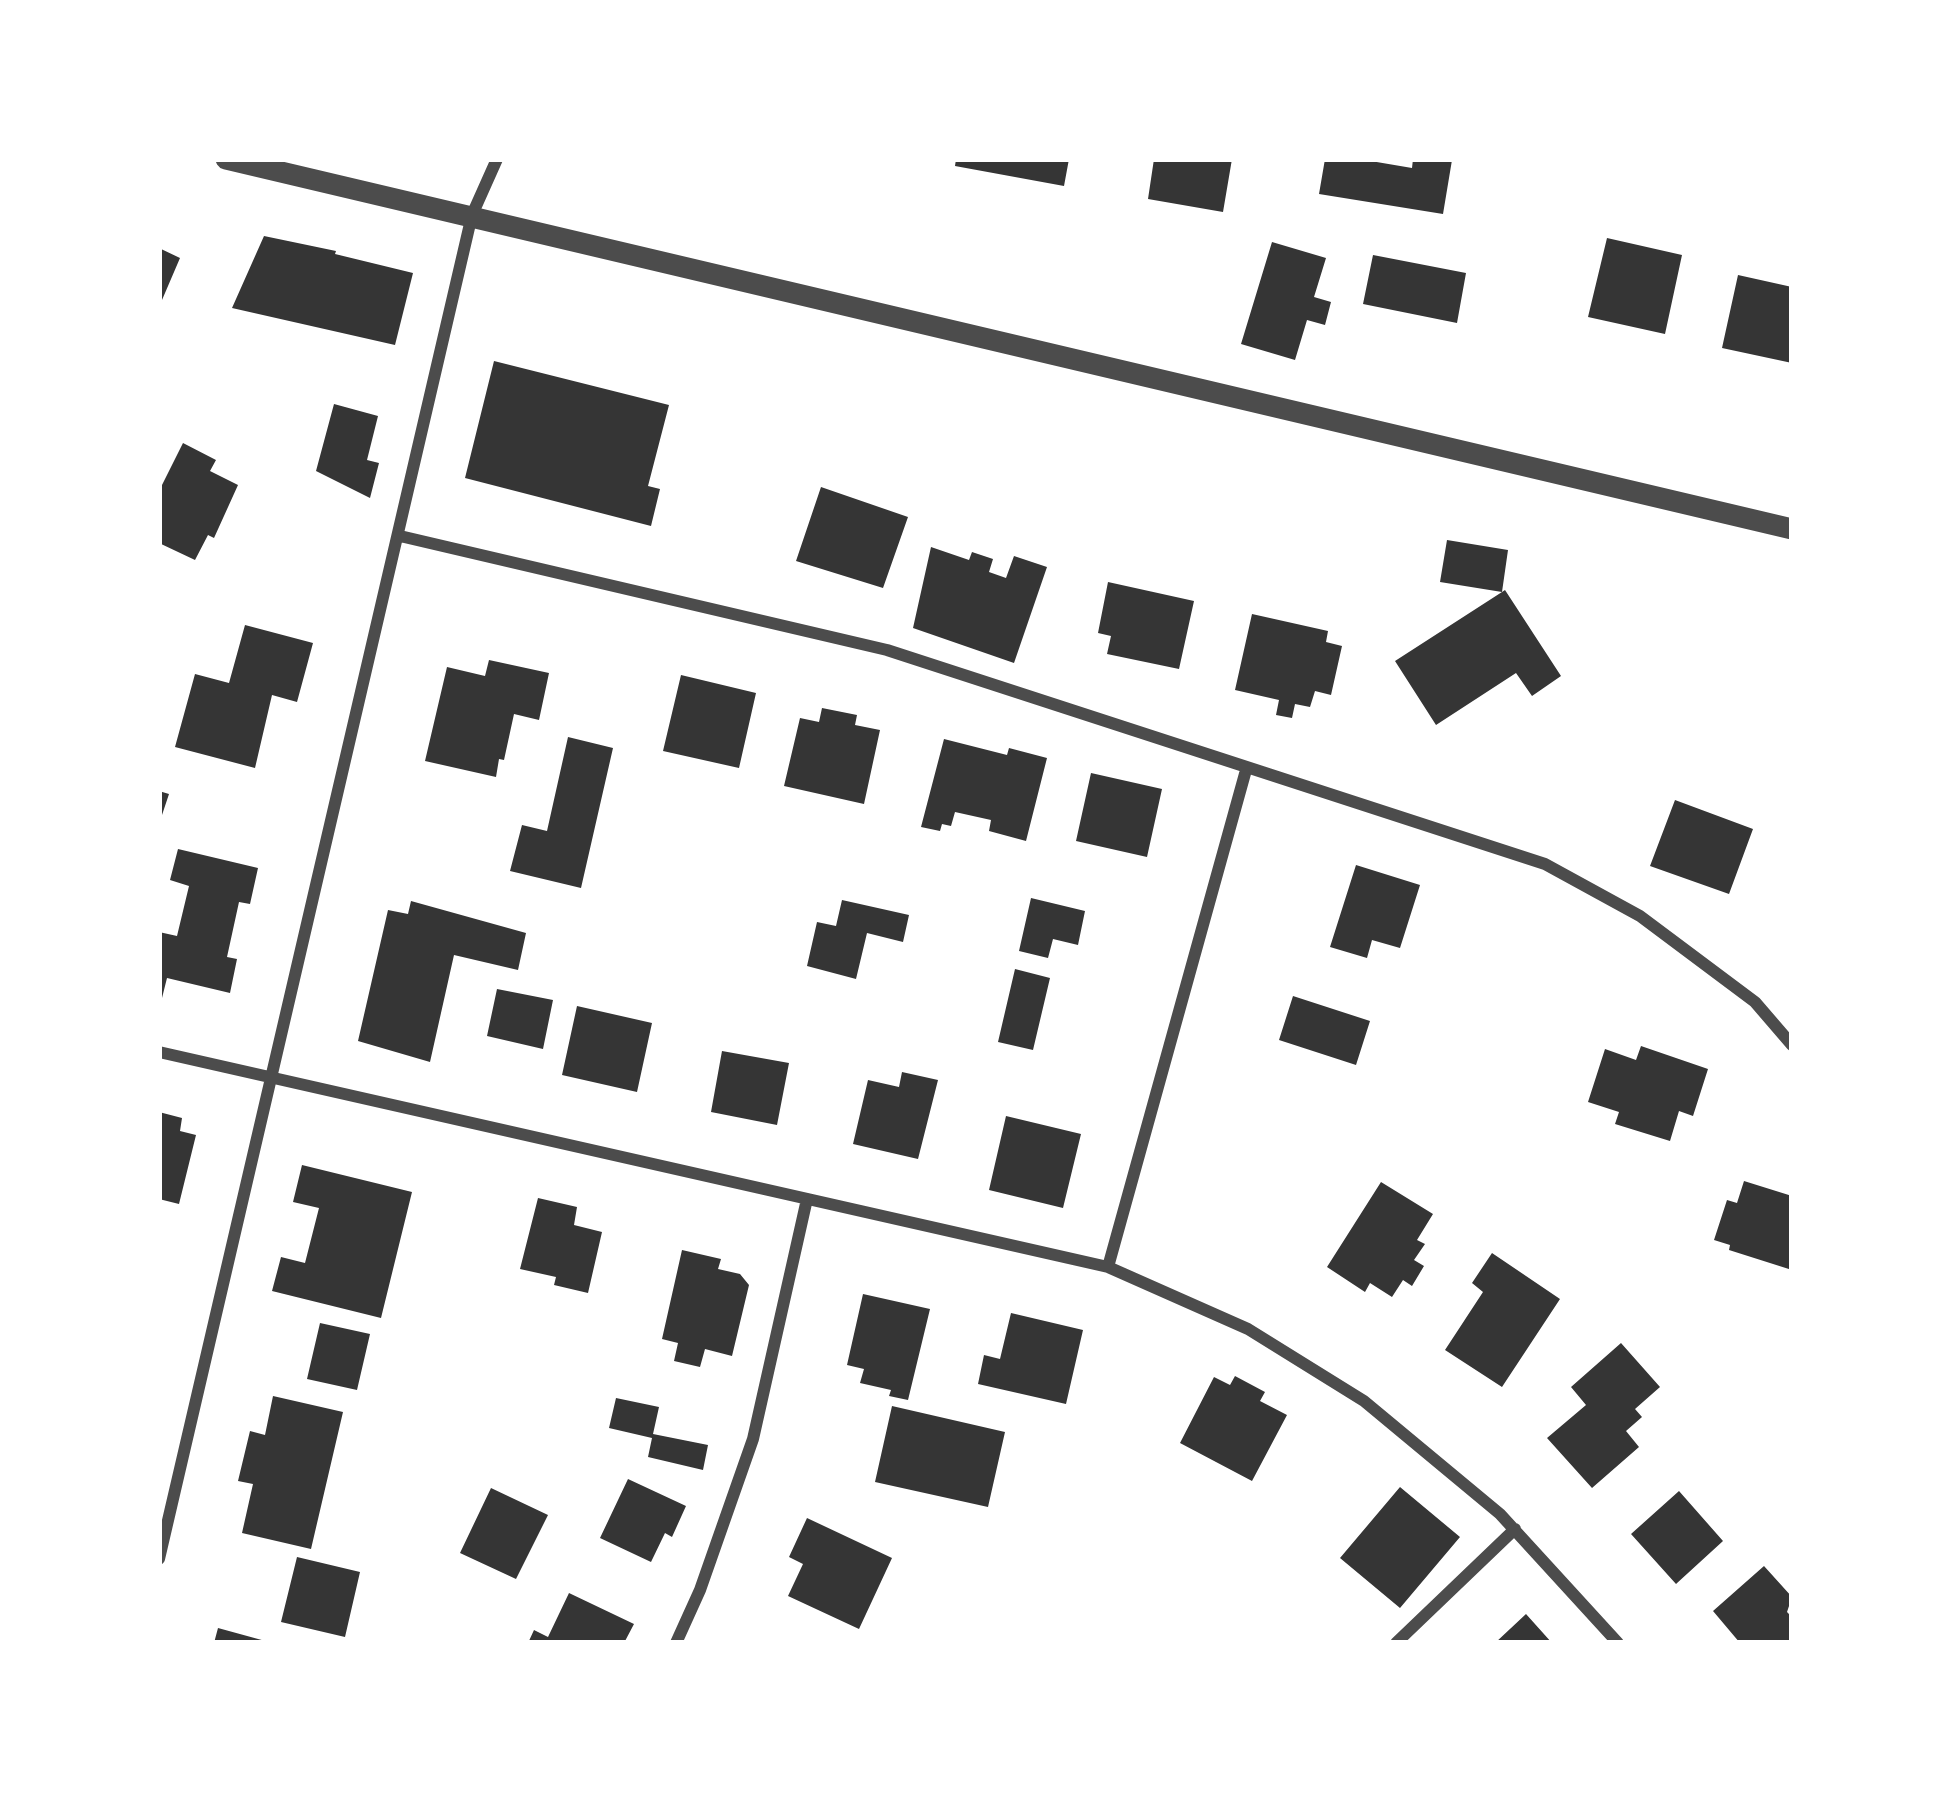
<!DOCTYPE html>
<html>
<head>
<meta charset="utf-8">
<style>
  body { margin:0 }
  #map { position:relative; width:1951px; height:1802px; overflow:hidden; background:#fff; font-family:"PT Sans",sans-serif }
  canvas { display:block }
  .frame { position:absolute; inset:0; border:162px solid #fff; pointer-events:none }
</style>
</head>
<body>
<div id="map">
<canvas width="1951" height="1802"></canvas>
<div class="frame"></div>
</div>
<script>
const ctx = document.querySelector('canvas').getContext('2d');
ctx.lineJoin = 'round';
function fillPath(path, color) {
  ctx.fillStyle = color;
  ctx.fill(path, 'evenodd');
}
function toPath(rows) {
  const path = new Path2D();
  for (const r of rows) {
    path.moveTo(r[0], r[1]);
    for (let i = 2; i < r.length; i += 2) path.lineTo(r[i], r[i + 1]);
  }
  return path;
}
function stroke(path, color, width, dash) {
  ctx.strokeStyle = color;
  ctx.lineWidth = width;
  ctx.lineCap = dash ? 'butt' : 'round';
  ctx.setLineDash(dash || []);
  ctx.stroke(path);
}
fillPath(toPath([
  [956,159,1069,159,1064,186,955,166],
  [1154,159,1232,159,1223,212,1148,199],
  [1325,159,1359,159,1412,168,1413,159,1452,160,1443,214,1319,194],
  [264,236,336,251,335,254,413,273,395,345,232,308],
  [1607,238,1682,255,1665,334,1588,317],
  [1272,242,1326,258,1314,297,1331,302,1325,325,1307,320,1295,360,1241,344],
  [159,248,180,258,159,307],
  [1373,255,1466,273,1457,323,1363,304],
  [1738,275,1792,287,1792,363,1722,348],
  [494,361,669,405,648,486,660,489,651,526,465,478],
  [334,404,378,416,367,460,379,463,370,498,316,471],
  [183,443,216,460,210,471,238,485,214,538,208,535,195,560,159,543,160,489],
  [821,487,908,517,883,588,796,561],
  [1447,540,1508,550,1502,592,1505,590,1561,676,1532,696,1516,673,1436,725,1395,661,1502,592,1440,582],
  [931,547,969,560,972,552,993,559,989,572,1006,578,1014,556,1047,567,1014,663,913,628],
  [1108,582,1194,601,1179,669,1107,654,1111,636,1098,633],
  [1252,614,1328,631,1326,642,1342,646,1331,695,1315,691,1310,707,1295,704,1292,718,1276,715,1279,700,1235,690],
  [245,625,313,643,297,702,272,695,255,768,175,747,195,674,229,683],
  [489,660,549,673,539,720,514,714,504,760,499,759,496,777,425,761,447,667,485,676],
  [681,675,756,693,739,768,663,751],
  [822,708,857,715,855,725,880,730,864,804,784,786,800,718,819,722],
  [568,737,613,748,581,888,510,871,522,825,547,831],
  [944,739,1007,755,1009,748,1047,758,1026,841,989,831,991,820,955,812,951,826,942,824,940,831,921,827],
  [1091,773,1162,789,1147,857,1076,841],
  [159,791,169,794,160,821,159,821],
  [1675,800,1753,829,1729,894,1650,866],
  [178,849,258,868,250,904,239,902,227,957,237,959,230,993,167,978,160,1006,159,932,177,936,189,886,170,880],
  [1356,865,1420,885,1400,948,1372,940,1367,958,1330,947],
  [1031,898,1085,911,1078,945,1053,939,1048,958,1019,951],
  [842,900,909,915,903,942,867,933,856,979,807,966,817,922,836,926],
  [411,901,526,933,518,970,454,955,430,1062,358,1041,388,910,408,914],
  [1015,969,1050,978,1033,1050,998,1042],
  [497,989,553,1000,543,1049,487,1036],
  [1293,996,1370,1021,1356,1065,1279,1040],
  [577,1006,652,1023,637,1092,562,1075],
  [1641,1046,1708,1069,1693,1116,1679,1111,1670,1141,1615,1124,1619,1112,1588,1102,1605,1049,1636,1060],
  [722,1051,789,1063,777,1125,711,1112],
  [902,1072,938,1080,918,1159,853,1144,868,1080,899,1087],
  [159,1112,182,1118,180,1131,196,1135,179,1204,159,1199],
  [1006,1116,1081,1134,1063,1208,989,1190],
  [302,1165,412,1192,381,1318,272,1291,281,1257,305,1263,319,1208,293,1202],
  [1744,1181,1792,1196,1792,1270,1729,1250,1730,1245,1714,1240,1727,1200,1737,1203],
  [1381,1182,1433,1214,1417,1240,1425,1244,1414,1260,1424,1266,1412,1286,1403,1280,1392,1297,1370,1283,1365,1292,1327,1267],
  [538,1198,577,1207,574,1225,602,1232,588,1293,554,1285,556,1277,520,1269],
  [682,1250,721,1259,718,1269,740,1274,749,1285,732,1356,705,1349,700,1367,674,1361,678,1343,662,1339],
  [1492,1253,1560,1299,1502,1387,1445,1350,1483,1292,1472,1283],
  [863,1294,930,1309,908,1400,889,1396,891,1390,860,1383,864,1369,847,1365],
  [1011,1313,1083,1330,1066,1404,978,1384,984,1355,1000,1359],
  [320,1323,370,1334,357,1390,307,1379],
  [1621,1343,1660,1387,1635,1409,1642,1417,1626,1431,1639,1447,1592,1488,1547,1438,1586,1405,1571,1387],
  [1235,1376,1265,1392,1260,1401,1287,1415,1252,1481,1180,1443,1214,1377,1230,1385],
  [273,1396,343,1412,311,1549,242,1533,253,1484,238,1481,250,1431,265,1435],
  [616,1398,659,1407,653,1434,708,1445,703,1470,648,1457,652,1438,609,1428],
  [892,1406,1005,1432,988,1507,875,1482],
  [628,1479,686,1506,672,1537,665,1533,651,1562,600,1538],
  [1400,1487,1460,1537,1400,1608,1340,1558],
  [491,1488,548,1515,516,1579,460,1553],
  [1679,1491,1723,1541,1676,1584,1631,1534],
  [807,1518,892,1558,859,1629,788,1596,803,1564,789,1557],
  [297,1557,360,1572,345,1637,281,1622],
  [1764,1566,1792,1597,1787,1612,1792,1617,1792,1643,1740,1643,1713,1611],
  [569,1593,634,1624,624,1643,528,1643,534,1630,548,1637],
  [1526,1614,1552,1643,1495,1643],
  [218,1628,269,1642,269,1643,214,1643]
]), '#353535');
stroke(toPath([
  [400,536,887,650,1545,864,1640,916,1755,1002,1792,1045],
  [159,1052,1108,1267,1248,1329,1364,1401,1500,1514,1618,1643],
  [1108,1267,1246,770],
  [159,1559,472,215,497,159],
  [676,1643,700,1590,753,1439,807,1199],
  [1396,1643,1515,1529]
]), '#4c4c4c', 12);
stroke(toPath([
  [226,159,1792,529]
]), '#4c4c4c', 21);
</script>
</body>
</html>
